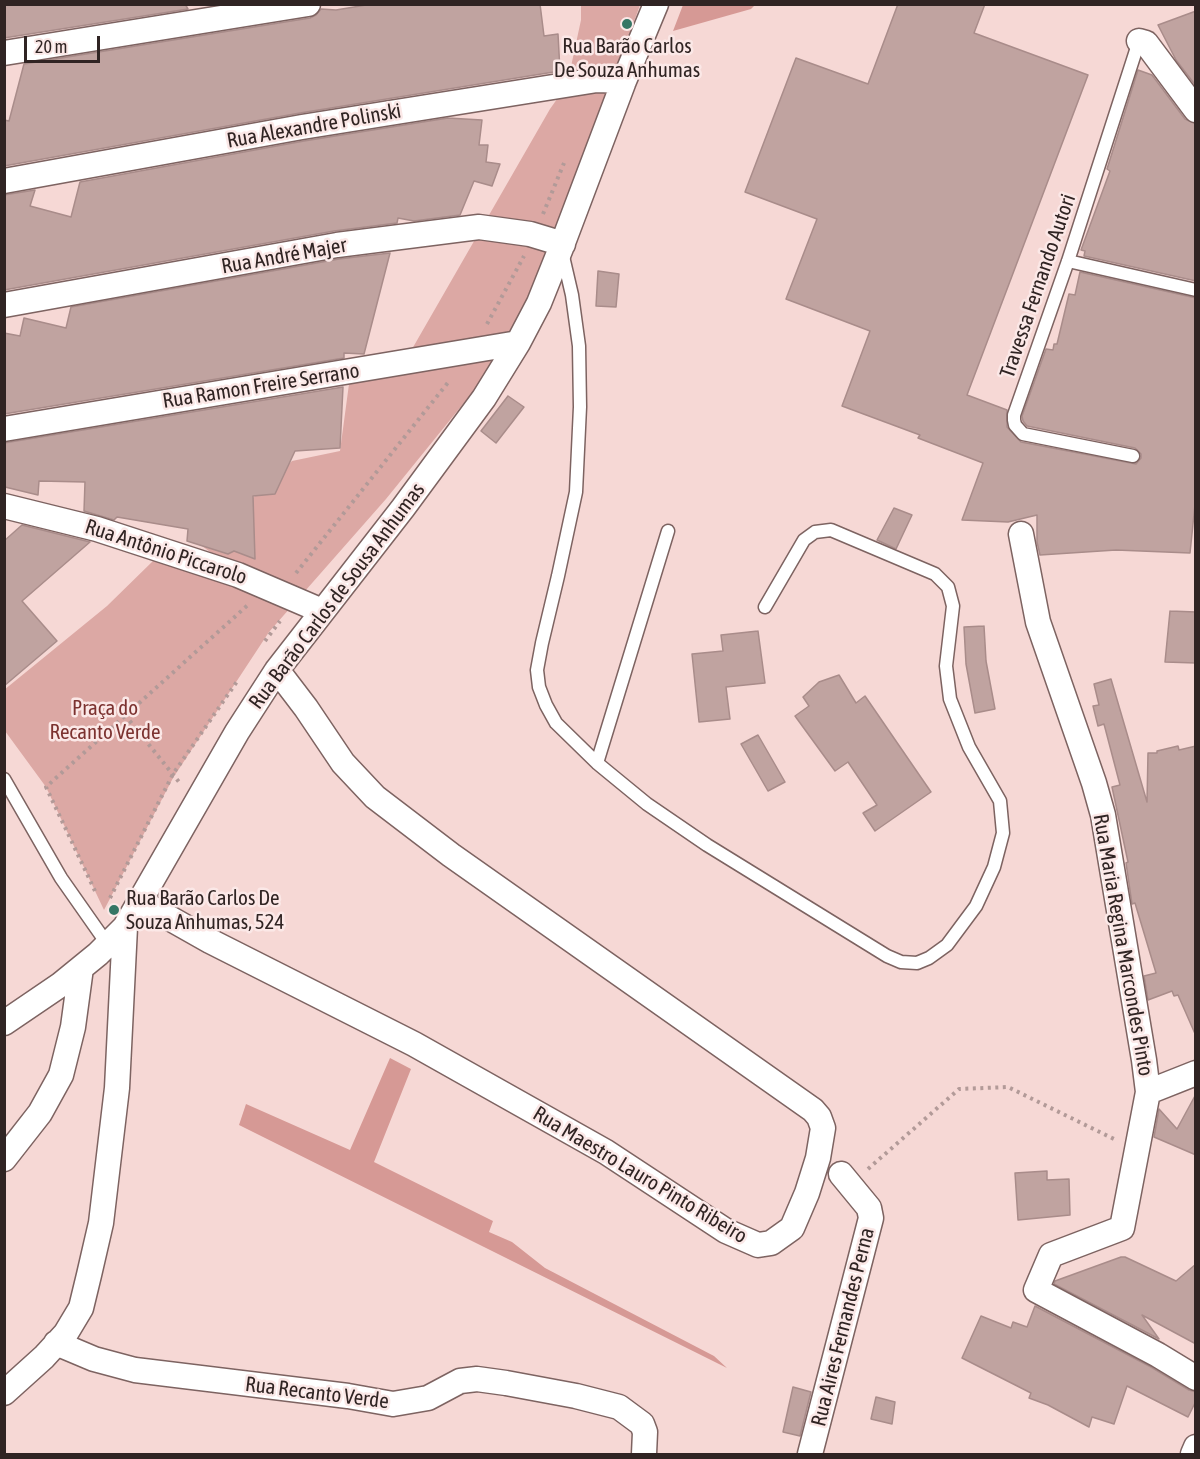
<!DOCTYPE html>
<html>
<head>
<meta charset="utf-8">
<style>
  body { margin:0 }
  #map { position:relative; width:1200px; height:1459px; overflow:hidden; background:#f6d8d5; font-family:"Asap Condensed",sans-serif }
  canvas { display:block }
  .frame { position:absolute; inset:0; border:6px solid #302423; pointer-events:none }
  .scale { position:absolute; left:24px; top:36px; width:76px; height:27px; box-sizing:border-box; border:3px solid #302423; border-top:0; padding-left:8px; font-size:18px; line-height:21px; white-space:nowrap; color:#302423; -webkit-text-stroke:4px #fbe8e7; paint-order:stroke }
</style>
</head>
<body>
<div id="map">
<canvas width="1200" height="1459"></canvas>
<div class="frame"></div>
<div class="scale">20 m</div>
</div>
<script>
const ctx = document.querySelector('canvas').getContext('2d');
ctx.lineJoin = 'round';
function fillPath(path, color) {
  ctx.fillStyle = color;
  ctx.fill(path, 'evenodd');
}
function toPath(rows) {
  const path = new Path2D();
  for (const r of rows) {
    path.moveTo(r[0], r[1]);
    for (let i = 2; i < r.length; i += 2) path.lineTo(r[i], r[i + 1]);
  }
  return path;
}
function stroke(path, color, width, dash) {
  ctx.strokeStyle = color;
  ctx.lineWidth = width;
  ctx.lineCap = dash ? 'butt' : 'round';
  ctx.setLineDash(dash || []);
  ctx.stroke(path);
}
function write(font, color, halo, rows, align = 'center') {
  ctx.font = font + ' "Asap Condensed",sans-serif';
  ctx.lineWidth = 5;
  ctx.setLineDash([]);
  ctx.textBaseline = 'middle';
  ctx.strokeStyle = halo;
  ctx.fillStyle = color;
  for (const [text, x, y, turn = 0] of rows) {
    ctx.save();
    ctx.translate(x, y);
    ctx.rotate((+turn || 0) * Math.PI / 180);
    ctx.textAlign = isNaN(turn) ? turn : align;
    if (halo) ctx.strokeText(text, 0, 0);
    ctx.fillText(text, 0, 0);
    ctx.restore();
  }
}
fillPath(toPath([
  [581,5,640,5,544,272,510,346,386,499,269,632,173,778,104,910,46,787,5,731,4,690,107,606,154,560,246,578,202,546,292,461,340,451,349,384,408,356,550,109,567,85,581,20]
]), '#dca8a4');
fillPath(toPath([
  [683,5,683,4,755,5,751,9,673,31],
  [390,1058,411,1069,374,1162,493,1221,489,1232,512,1242,545,1268,714,1356,727,1368,239,1125,246,1104,350,1150]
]), '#d69995');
const building = toPath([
  [4,4,185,4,188,9,4,38,4,4],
  [372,4,540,4,544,36,558,34,560,71,300,113,4,166,4,120,9,121,24,64,310,18,316,15,321,9,336,10,372,4],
  [898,4,985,4,974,33,1088,75,967,395,1007,410,1007,427,1021,442,1136,464,1141,458,1141,454,1135,448,1027,426,1023,421,1022,416,1046,349,1053,350,1054,344,1057,344,1069,294,1075,295,1080,272,1196,298,1196,495,1190,553,1116,550,1040,555,1037,542,1037,515,1008,522,962,520,983,463,918,438,920,435,842,406,870,331,786,299,817,219,745,192,796,58,868,84,898,4],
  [1196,11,1196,86,1176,60,1158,25,1196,11],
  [1138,70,1152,75,1185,119,1196,124,1196,281,1084,256,1085,251,1081,250,1110,171,1107,169,1138,70],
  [448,118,482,120,479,145,488,145,486,162,500,164,492,186,474,181,460,215,414,221,398,218,397,223,334,231,4,290,4,195,35,190,30,206,71,217,80,182,304,141,448,118],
  [390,253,364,354,344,353,344,358,4,414,4,333,20,336,24,318,66,328,71,307,339,259,390,253],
  [598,271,619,274,616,307,596,306,598,271],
  [343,387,340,448,295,451,275,494,253,496,255,559,234,551,228,554,187,541,188,529,117,517,114,520,84,511,85,482,39,481,38,495,5,487,4,443,343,387],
  [508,396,524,407,496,443,481,431,508,396],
  [894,508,912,515,896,549,877,540,894,508],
  [22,525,90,542,22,601,57,641,4,686,4,541,22,525],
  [1170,611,1196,612,1196,663,1165,662,1170,611],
  [984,626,986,661,995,709,975,713,966,664,964,627,984,626],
  [758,631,765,683,726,687,730,719,699,722,692,654,723,651,721,635,758,631],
  [839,675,856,703,865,696,931,792,875,831,863,813,877,805,848,762,835,771,795,716,809,706,803,697,819,682,839,675],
  [1111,679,1147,802,1148,753,1157,753,1157,751,1178,746,1179,750,1196,746,1196,1036,1178,995,1174,996,1172,991,1148,1000,1144,976,1156,973,1135,903,1132,904,1126,863,1128,862,1112,787,1120,785,1104,724,1098,726,1093,706,1099,705,1094,684,1111,679],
  [758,735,785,782,768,791,741,744,758,735],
  [1196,1094,1196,1155,1154,1137,1159,1109,1177,1129,1196,1094],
  [1047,1171,1047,1180,1069,1179,1070,1215,1018,1220,1015,1173,1047,1171],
  [1121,1257,1125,1257,1176,1281,1196,1264,1196,1344,1142,1315,1159,1339,1054,1284,1055,1281,1121,1257],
  [1035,1306,1151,1367,1189,1390,1196,1392,1196,1401,1188,1417,1127,1386,1114,1424,1092,1417,1089,1427,1048,1405,1029,1398,1031,1393,962,1358,981,1316,1011,1328,1013,1322,1027,1327,1035,1306],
  [793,1387,811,1392,800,1436,783,1432,793,1387],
  [876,1397,895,1402,892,1424,871,1419,876,1397]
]);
fillPath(building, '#c0a3a0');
stroke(building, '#a98c8a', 1.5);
const lane = toPath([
  [562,252,572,295,579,346,580,407,576,492,558,576,542,643,537,670,539,687,546,705,556,723,597,763,647,804,707,845,887,956,901,962,917,963,929,958,947,945,976,906,994,867,1003,833,1000,801,969,747,950,699,946,666,953,606,948,587,935,574,831,530,815,532,804,540,765,607],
  [1068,261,1196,290],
  [1133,456,1023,434,1015,425,1014,420,1014,415,1068,261,1139,41],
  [597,763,668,531],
  [4,779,61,878,108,945]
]);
const street = toPath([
  [1139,41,1146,43,1196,110],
  [4,53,308,4],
  [4,181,302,127,597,80,624,81],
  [4,305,337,245,479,227,530,234,563,244],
  [4,429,518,343],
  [4,506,97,529,238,575,322,611],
  [1021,534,1038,622,1094,783,1103,815,1144,1060,1148,1092,1122,1228,1051,1255,1036,1290,1158,1355,1196,1378],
  [141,902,210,941,414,1044,606,1152,726,1231,758,1245,771,1243,792,1228,807,1193,818,1158,823,1128,819,1117,813,1110,451,855,375,797,343,763,306,708,277,670],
  [4,1023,60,985,98,954,125,927],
  [1148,1092,1196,1073],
  [4,1159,40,1113,61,1075,73,1027,81,968],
  [56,1343,94,1359,135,1370,348,1396,393,1404,428,1398,460,1381,477,1379,506,1383,576,1396,619,1407,642,1424,645,1432,644,1454],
  [4,1393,44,1357,66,1333,81,1308,89,1275,101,1223,117,1088,125,927,237,732,277,670,403,508,484,398,518,343,539,303,561,248,624,81,656,4],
  [810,1454,871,1218,869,1208,841,1174],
  [1193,1454,1196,1447]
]);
stroke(lane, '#7d6361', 15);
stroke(street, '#7d6361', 27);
stroke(toPath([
  [543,214,564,163],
  [487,324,524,256],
  [296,573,450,380],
  [265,641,280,621],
  [125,715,179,782],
  [95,891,46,787,249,604],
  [110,898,173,774,238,680],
  [868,1169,959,1089,1008,1087,1116,1140]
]), '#b29a98', 4, [3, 4.5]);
stroke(lane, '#fff', 12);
stroke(street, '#fff', 24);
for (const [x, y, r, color] of [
  [627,24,6,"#357665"],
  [114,910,6,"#357665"]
]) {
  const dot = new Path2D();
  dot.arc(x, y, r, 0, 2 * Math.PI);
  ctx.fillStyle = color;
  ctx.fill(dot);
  stroke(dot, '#fbe8e7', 2);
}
write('21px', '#302423', '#fbe8e7', [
  ["Rua Barão Carlos",627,46],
  ["De Souza Anhumas",627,70],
  ["Rua Barão Carlos De",126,898,"left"],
  ["Souza Anhumas, 524",126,922,"left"]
]);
write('21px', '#302423', '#fbe8e7', [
  ["Rua Alexandre Polinski",314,126,-10],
  ["Rua André Majer",284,256,-10],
  ["Travessa Fernando Autori",1038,286,-71],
  ["Rua Ramon Freire Serrano",261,386,-9],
  ["Rua Antônio Piccarolo",166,552,18],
  ["Rua Barão Carlos de Sousa Anhumas",337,596,-53],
  ["Rua Maria Regina Marcondes Pinto",1123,945,80],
  ["Rua Maestro Lauro Pinto Ribeiro",640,1175,31],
  ["Rua Aires Fernandes Perna",843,1327,-76],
  ["Rua Recanto Verde",317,1393,7]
]);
write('21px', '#7c3230', '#fbe8e7', [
  ["Praça do",105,708],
  ["Recanto Verde",105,732]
]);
</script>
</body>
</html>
